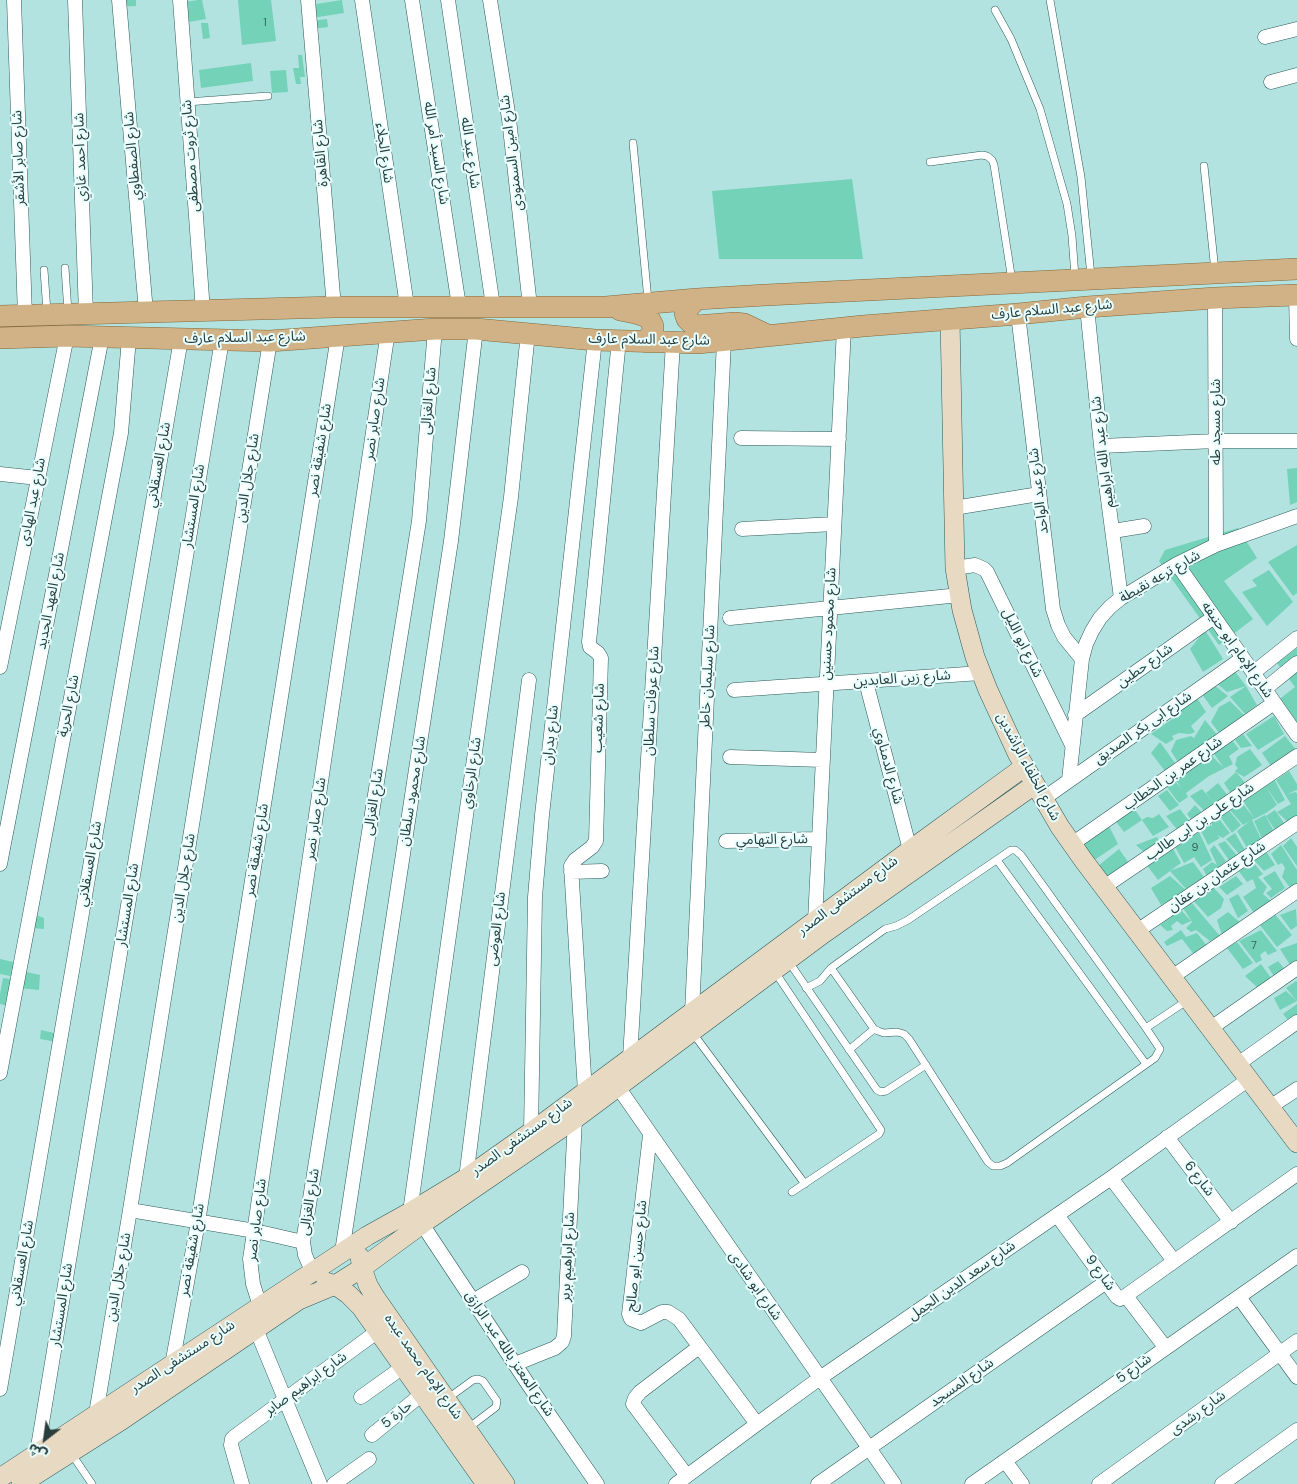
<!DOCTYPE html>
<html>
<head>
<meta charset="utf-8">
<style>
  body { margin:0 }
  #map { position:relative; width:1297px; height:1484px; overflow:hidden; background:#b3e3e1; font-family:"DM Sans","Noto Sans Arabic",sans-serif }
  canvas { display:block }
  .north { position:absolute; left:20px; top:1414px; width:50px; height:50px; -webkit-text-stroke:4px #e7fffe; paint-order:stroke; rotate:210deg; font-size:14px; font-weight:700; line-height:20px; text-align:center; color:#2a3e3d }
  .north::after { content:''; display:block; margin:auto; width:18px; height:22px; background:#2a3e3d; clip-path:polygon(50% 0,100% 100%,50% 72%,0 100%) }
</style>
</head>
<body>
<div id="map">
<canvas width="1297" height="1484"></canvas>
<div class="north">ش</div>
</div>
<script>
const ctx = document.querySelector('canvas').getContext('2d');
ctx.lineJoin = 'round';
function fillPath(path, color) {
  ctx.fillStyle = color;
  ctx.fill(path, 'evenodd');
}
function toPath(rows) {
  const path = new Path2D();
  for (const r of rows) {
    path.moveTo(r[0], r[1]);
    for (let i = 2; i < r.length; i += 2) path.lineTo(r[i], r[i + 1]);
  }
  return path;
}
function stroke(path, color, width, dash) {
  ctx.strokeStyle = color;
  ctx.lineWidth = width;
  ctx.lineCap = dash ? 'butt' : 'round';
  ctx.setLineDash(dash || []);
  ctx.stroke(path);
}
function write(font, color, halo, rows, align = 'center') {
  ctx.font = font + ' "DM Sans","Noto Sans Arabic",sans-serif';
  ctx.lineWidth = 4;
  ctx.setLineDash([]);
  ctx.textBaseline = 'middle';
  ctx.strokeStyle = halo;
  ctx.fillStyle = color;
  for (const [text, x, y, turn = 0] of rows) {
    ctx.save();
    ctx.translate(x, y);
    ctx.rotate((+turn || 0) * Math.PI / 180);
    ctx.textAlign = isNaN(turn) ? turn : align;
    if (halo) ctx.strokeText(text, 0, 0);
    ctx.fillText(text, 0, 0);
    ctx.restore();
  }
}
fillPath(toPath([
  [116,0,136,0,136,6,117,7],
  [198,0,202,0,206,19,183,23,179,3],
  [238,0,271,0,276,41,242,45],
  [342,0,344,13,312,18,310,5],
  [327,19,328,27,312,29,311,21],
  [201,23,208,23,210,38,203,39],
  [298,55,302,55,305,77,300,77,301,84,296,84,293,68,299,68],
  [251,63,253,81,201,88,199,70],
  [286,70,288,92,272,93,270,71],
  [852,179,863,259,719,259,712,191],
  [1297,468,1297,502,1290,505,1287,469],
  [1238,528,1257,558,1224,581,1253,619,1219,645,1159,561,1165,550],
  [1297,545,1297,593,1293,596,1268,562],
  [1269,570,1293,602,1267,626,1242,592,1257,586,1252,580],
  [1205,630,1223,659,1203,672,1190,649],
  [1297,648,1297,723,1295,724,1277,701,1295,687,1277,663],
  [1233,669,1246,686,1227,692,1215,682],
  [1214,685,1228,696,1212,708,1201,693],
  [1246,686,1257,705,1245,714,1230,697],
  [1195,695,1206,712,1191,726,1195,732,1190,734,1179,733,1172,736,1174,739,1166,744,1151,734,1181,713,1178,707],
  [1230,701,1245,716,1220,734,1211,722,1219,707],
  [1274,716,1284,734,1258,750,1246,734],
  [1205,720,1218,736,1179,764,1171,751,1176,740,1191,736,1194,738],
  [1243,734,1252,746,1241,748,1235,740],
  [1285,736,1297,751,1273,769,1262,753],
  [1231,739,1239,749,1229,756,1233,764,1209,776,1186,793,1188,797,1179,803,1166,786,1175,781,1182,789,1173,776,1209,753,1224,768,1212,751],
  [1160,742,1175,763,1165,771,1151,753],
  [1250,749,1262,765,1244,777,1236,772,1248,786,1233,797,1224,783,1236,772,1235,771,1238,768,1235,765,1237,757],
  [1289,771,1297,784,1297,790,1287,794,1296,792,1297,794,1297,818,1290,824,1277,812,1291,804,1276,780],
  [1273,777,1285,800,1278,804,1266,787,1277,805,1266,813,1252,820,1263,843,1249,851,1237,831,1250,821,1243,825,1230,810,1242,803,1254,818,1242,799],
  [1218,783,1229,797,1206,813,1190,796,1202,789,1213,802,1206,793],
  [1167,790,1179,805,1170,811,1158,796],
  [1195,805,1208,819,1197,827,1187,814],
  [1133,807,1142,820,1124,832,1113,818],
  [1227,808,1241,825,1232,833,1219,815],
  [1180,809,1192,825,1179,832,1166,816],
  [1275,810,1286,826,1277,833,1266,816],
  [1159,814,1169,827,1153,836,1142,820,1147,817,1153,818],
  [1216,815,1230,833,1223,838,1217,835,1220,838,1208,845,1200,829,1209,822,1212,827,1212,822],
  [1265,815,1275,833,1263,841,1254,821],
  [1109,826,1118,844,1093,861,1080,844],
  [1199,832,1212,860,1201,867,1194,857,1184,863,1174,845],
  [1235,833,1246,852,1241,856,1226,839],
  [1157,837,1161,844,1146,854,1136,845],
  [1291,838,1297,847,1297,866,1283,846],
  [1225,841,1239,858,1230,862,1218,844],
  [1171,845,1181,863,1170,871,1193,862,1204,877,1186,889,1170,871,1158,880,1146,864],
  [1214,845,1226,861,1220,866,1223,868,1208,878,1203,869,1212,862,1217,865,1210,850],
  [1281,845,1297,870,1297,887,1292,890,1282,877,1285,868,1282,863,1278,865,1271,854],
  [1264,848,1275,865,1264,871,1251,857],
  [1119,849,1131,866,1109,881,1098,866],
  [1253,862,1263,874,1258,877,1267,887,1263,894,1272,902,1254,913,1243,897,1256,888,1253,879,1247,882,1238,870],
  [1275,871,1285,888,1271,898,1266,893,1272,889,1263,878],
  [1170,876,1187,891,1161,905,1151,888],
  [1236,876,1243,884,1227,895,1219,887],
  [1213,887,1224,899,1221,908,1208,917,1191,898],
  [1238,894,1248,911,1238,918,1229,899],
  [1191,902,1220,936,1210,941,1196,930,1191,932,1186,928,1192,922,1183,908],
  [1296,909,1297,926,1291,930,1280,915],
  [1181,910,1191,921,1182,925,1177,921,1171,926,1173,930,1167,931,1160,925],
  [1228,912,1243,925,1223,938,1217,920],
  [1274,913,1292,935,1277,947,1260,925],
  [33,914,44,918,44,929,31,928],
  [1181,930,1186,937,1197,933,1214,955,1200,962,1182,939,1167,946,1164,942],
  [1261,930,1277,951,1268,955,1265,951,1260,955,1262,960,1256,963,1239,941],
  [1237,942,1253,963,1243,969,1227,948],
  [1297,943,1297,963,1292,968,1280,949],
  [0,959,17,963,15,977,0,974],
  [1278,961,1292,978,1280,986,1268,967],
  [1261,964,1273,981,1260,990,1245,976],
  [22,971,40,975,39,990,20,988],
  [3,978,11,979,9,1006,0,1004,0,994],
  [1296,981,1297,982,1297,1001,1286,988],
  [1286,991,1297,1001,1280,1010,1274,998],
  [1297,1004,1297,1019,1291,1024,1283,1014],
  [41,1030,58,1034,57,1042,40,1039]
]), '#73d2b7');
const lane = toPath([
  [1050,0,1081,177,1091,276],
  [995,10,1011,39,1040,109,1067,204,1072,236,1075,277],
  [187,102,268,96],
  [633,143,648,300],
  [930,162,982,155,987,156,992,160,994,165,1012,281],
  [1204,166,1215,271],
  [65,268,68,312],
  [44,270,47,312],
  [997,860,1146,1064],
  [789,962,877,1090,881,1092,886,1091,926,1065],
  [775,972,881,1130,879,1134,792,1192],
  [806,988,820,981,831,968,885,929,896,926,908,920,1011,850,1015,850,1021,855,1146,1028,1160,1049,1155,1058,1007,1163,1000,1166,993,1166,988,1162,909,1039,904,1034,897,1032,884,1033,878,1031,874,1029,831,968],
  [1146,1028,1188,1000],
  [692,1032,805,1184],
  [849,1050,874,1029],
  [447,1399,473,1380,478,1379,483,1381,497,1401,496,1407,467,1429],
  [71,1453,92,1484]
]);
const street = toPath([
  [14,0,25,316],
  [75,0,86,314],
  [119,0,146,312],
  [180,0,203,311],
  [308,0,334,307],
  [362,0,407,306],
  [412,0,459,306],
  [448,0,493,306],
  [490,0,509,119,530,306],
  [1265,37,1297,29],
  [1271,82,1297,75],
  [1296,296,1297,339],
  [1215,298,1216,545],
  [1087,307,1101,446,1121,598],
  [1018,314,1053,609,1058,625,1064,637,1082,659],
  [741,438,839,439],
  [1101,446,1216,441,1297,441],
  [0,474,38,478],
  [954,508,1039,494],
  [742,529,834,524],
  [1113,531,1144,526],
  [1177,564,1297,735],
  [955,568,975,565,984,569,987,572,1072,745],
  [730,618,960,595],
  [0,667,67,336],
  [1253,673,1297,638],
  [866,682,910,850],
  [1265,689,1297,663],
  [734,690,981,673],
  [1075,715,1214,617],
  [730,757,822,760],
  [1069,780,1082,659,1086,644,1092,631,1100,618,1110,607,1121,598,1177,564,1216,545,1297,516],
  [1043,799,1243,658],
  [726,841,818,839],
  [1072,844,1274,703],
  [0,864,102,337],
  [571,872,602,871],
  [1104,887,1297,756],
  [815,921,844,328],
  [1137,931,1297,823],
  [1172,977,1297,891],
  [692,1012,724,341],
  [1211,1028,1297,968],
  [630,1058,673,343],
  [1238,1064,1297,1022],
  [0,1073,121,433,129,338],
  [618,1087,894,1484],
  [585,1092,571,866,575,860,592,847,596,841,601,658,598,653,590,647,589,642,619,340],
  [1270,1107,1297,1089],
  [531,1132,535,897,542,815,595,340],
  [650,1135,629,1314,631,1319,641,1323,662,1312,668,1312,679,1319,757,1424],
  [1167,1137,1231,1222],
  [466,1178,529,680],
  [1111,1178,1174,1261],
  [130,1210,255,1231,303,1242],
  [410,1212,511,497,528,333],
  [1057,1215,1117,1297,1120,1299,1124,1297,1129,1300,1165,1347],
  [422,1224,528,1384,597,1484],
  [342,1252,451,541,476,329],
  [314,1271,309,1264,305,1255,303,1242,419,521,435,329],
  [1124,1297,1297,1174],
  [1239,1297,1297,1377],
  [473,1301,522,1272],
  [260,1306,253,1284,250,1259,388,331],
  [256,1329,320,1484],
  [515,1364,555,1348,562,1342,564,1336,575,1119],
  [172,1365,198,1222,338,336],
  [0,1389,181,339],
  [361,1397,403,1367],
  [96,1414,130,1210,270,341],
  [372,1435,422,1394],
  [41,1458,37,1453,222,340],
  [1005,1461,1022,1484],
  [687,1476,633,1404,635,1398,640,1392,699,1347],
  [242,1484,231,1445,232,1439,234,1437,378,1331],
  [334,1484,369,1459],
  [676,1484,757,1424,820,1378,1111,1178,1249,1079],
  [818,1484,1106,1282],
  [972,1484,1297,1256],
  [1099,1484,1297,1341],
  [1222,1484,1297,1430]
]);
const secondary = toPath([
  [950,319,955,568,962,610,975,657,988,690,1018,755,1060,827,1084,861,1297,1143],
  [360,1257,362,1268,368,1285,375,1297,505,1484],
  [326,1282,335,1285,348,1294,361,1307,486,1484],
  [0,1478,367,1236,410,1212,466,1178,531,1132,910,850,1024,767],
  [21,1484,122,1420,299,1300,335,1285,362,1268,422,1224,575,1119,823,934,1034,785]
]);
const primary = toPath([
  [697,299,688,308,685,313,687,319,691,323,696,326,735,323,744,324,767,335],
  [620,310,635,313,645,316,650,320,653,326,653,332,645,342],
  [0,316,334,307,606,307,697,299,766,295,1297,269],
  [0,338,67,336,270,341,435,329,476,329,595,340,698,343,863,326,1018,314,1087,307,1215,298,1297,295]
]);
stroke(lane, '#2d5b5a', 8);
stroke(street, '#2d5b5a', 15);
stroke(secondary, '#2d5b5a', 20);
stroke(primary, '#826838', 22);
stroke(lane, '#fff', 7);
stroke(street, '#fff', 14);
stroke(secondary, '#e8d9c3', 19);
stroke(primary, '#d1b286', 21);
write('11px', '#3c635c', null, [
  ["1",265,23],
  ["9",1195,848],
  ["7",1254,946]
]);
write('14px', '#2a3e3d', '#e7fffe', [
  ["شارع القاهرة",321,153,-95],
  ["شارع الجلاء",384,153,82],
  ["شارع السيد أمر الله",436,153,81],
  ["شارع عبد الله",470,153,82],
  ["شارع امين السمنودى",512,153,-97],
  ["شارع الصفطاوي",133,156,-95],
  ["شارع ثروت مصطفى",191,156,-94],
  ["شارع احمد غازي",81,157,-92],
  ["شارع صابر الأشقر",19,158,-92],
  ["شارع عبد السلام عارف",1052,310,-5],
  ["شارع عبد السلام عارف",245,338,-1],
  ["شارع عبد السلام عارف",649,340,1],
  ["شارع الغزالى",429,401,-85],
  ["شارع صابر نصر",375,419,-82],
  ["شارع مسجد طه",1216,422,-90],
  ["شارع شفيقة نصر",320,450,-81],
  ["شارع عبد الله ابراهيم",1103,452,-97],
  ["شارع العسقلاني",159,465,-80],
  ["شارع جلال الدين",248,478,-81],
  ["شارع عبد الواحد",1039,491,-97],
  ["شارع عبد الهادى",33,502,-79],
  ["شارع المستشار",194,506,-81],
  ["شارع ترعه نقيطة",1160,577,-30],
  ["شارع العهد الجديد",51,601,-79],
  ["شارع محمود حسنين",829,624,-87],
  ["شارع ابو الليل",1022,643,64],
  ["شارع الإمام ابو حنيفه",1237,650,55],
  ["شارع حطين",1145,666,-35],
  ["شارع سليمان خاطر",708,677,-87],
  ["شارع زين العابدين",902,679,-4],
  ["شارع عرفات سلطان",652,701,-87],
  ["شارع الحرية",69,706,-79],
  ["شارع شعيب",599,718,-88],
  ["شارع ابى بكر الصديق",1143,728,-35],
  ["شارع بدران",551,735,-84],
  ["شارع الدمناوي",888,766,75],
  ["شارع الخلفاء الراشدين",1028,767,62],
  ["شارع الرخاوي",472,773,-82],
  ["شارع عمر بن الخطاب",1173,774,-35],
  ["شارع محمود سلطان",413,791,-81],
  ["شارع الغزالى",374,802,-81],
  ["شارع صابر نصر",316,819,-82],
  ["شارع على بن ابى طالب",1200,822,-34],
  ["شارع التهامي",772,840,-1],
  ["شارع شفيقة نصر",257,850,-81],
  ["شارع العسقلاني",90,864,-80],
  ["شارع عثمان بن عفان",1217,877,-34],
  ["شارع جلال الدين",184,878,-81],
  ["شارع مستشفى الصدر",848,896,-37],
  ["شارع المستشار",128,905,-81],
  ["شارع العوضى",497,929,-83],
  ["شارع مستشفى الصدر",522,1137,-36],
  ["شارع 6",1199,1179,53],
  ["شارع الغزالى",310,1202,-81],
  ["شارع صابر نصر",257,1220,-83],
  ["شارع شفيقة نصر",192,1250,-80],
  ["شارع حسن ابو صالح",637,1256,-84],
  ["شارع ابراهيم بربر",568,1257,-87],
  ["شارع العسقلاني",22,1263,-80],
  ["شارع 9",1100,1273,54],
  ["شارع جلال الدين",119,1277,-80],
  ["شارع سعد الدين الجمل",962,1281,-35],
  ["شارع ابو شادى",755,1286,55],
  ["شارع المستشار",62,1305,-81],
  ["شارع المعتز بالله عبد الرازق",509,1354,56],
  ["شارع مستشفى الصدر",183,1357,-33],
  ["شارع الإمام محمد عبده",423,1367,55],
  ["شارع 5",1134,1369,-36],
  ["شارع المسجد",962,1383,-35],
  ["شارع ابراهيم صابر",306,1384,-36],
  ["شارع رشدى",1198,1413,-36],
  ["حارة 5",397,1415,-39]
]);
</script>
</body>
</html>
